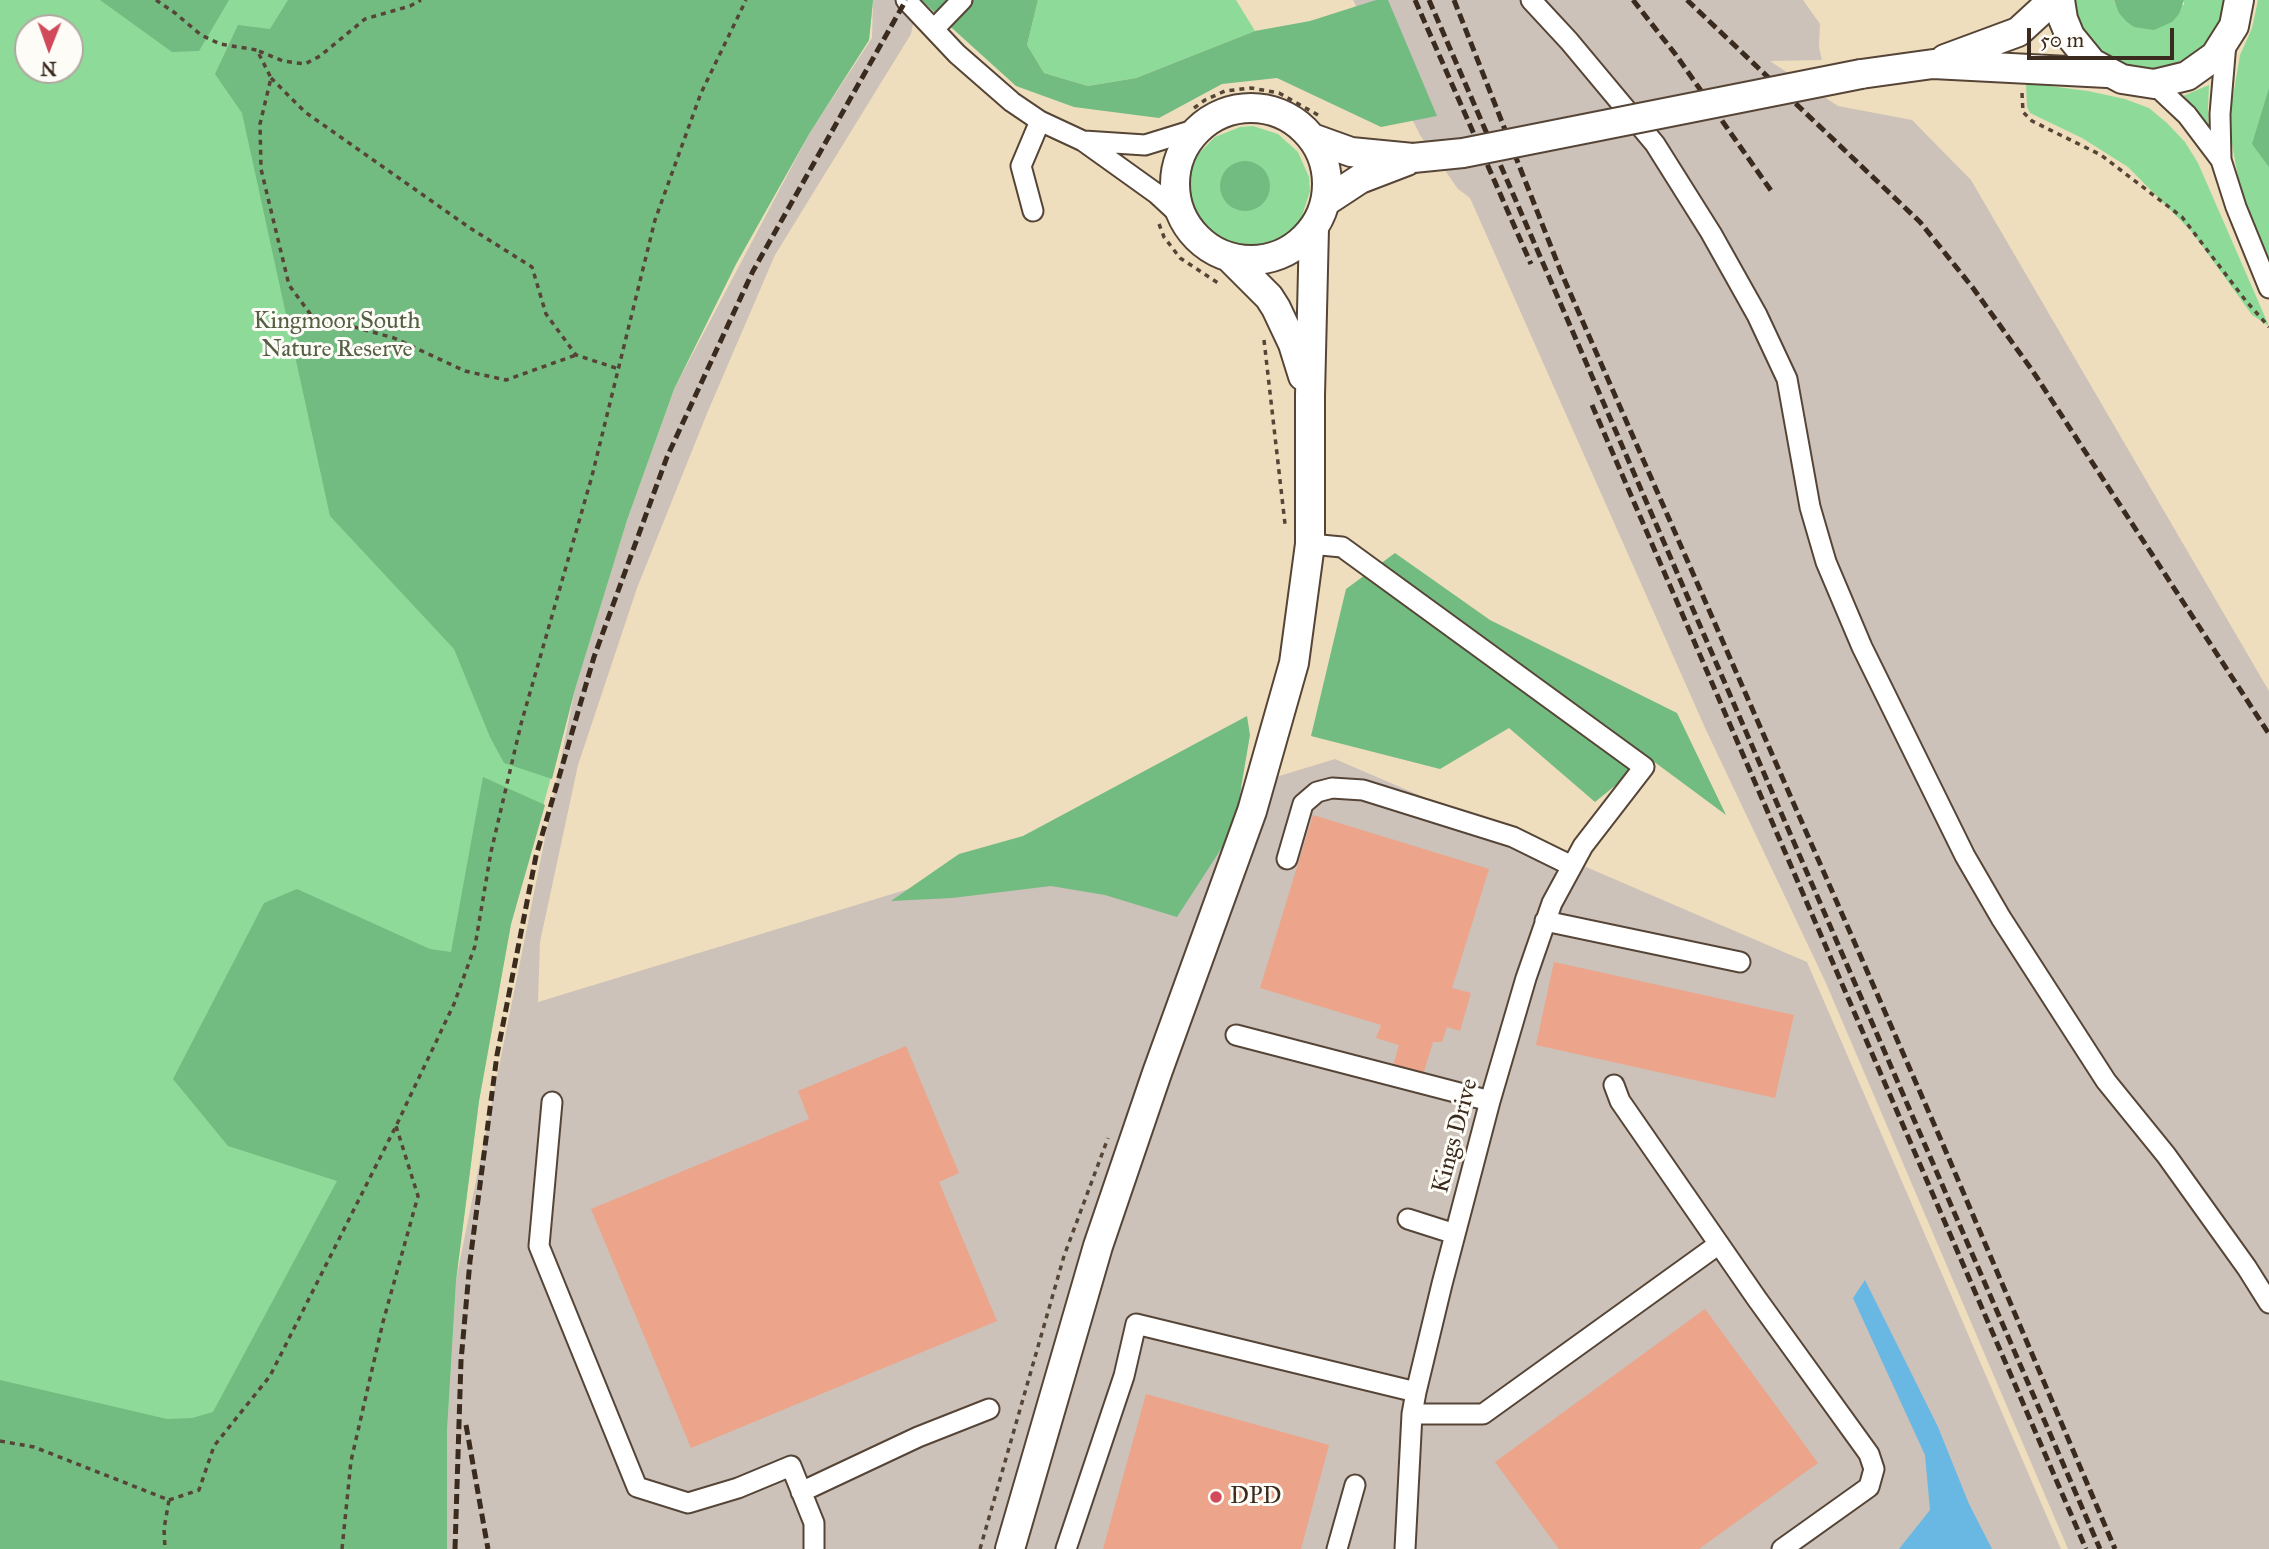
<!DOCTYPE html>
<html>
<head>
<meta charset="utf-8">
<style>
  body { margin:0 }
  #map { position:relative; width:2269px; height:1549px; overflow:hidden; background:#efdebd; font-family:"IM FELL Great Primer",serif }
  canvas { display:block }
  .north { position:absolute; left:14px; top:14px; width:70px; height:70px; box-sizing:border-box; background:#fdfcf7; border:2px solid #afa8a0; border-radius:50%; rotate:181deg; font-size:19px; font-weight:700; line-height:28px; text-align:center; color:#3b2a1e }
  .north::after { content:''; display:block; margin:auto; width:24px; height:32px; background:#d1495b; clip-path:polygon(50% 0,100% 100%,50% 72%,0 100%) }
  .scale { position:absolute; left:2027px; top:28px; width:147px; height:32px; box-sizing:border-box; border:4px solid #3b2a1e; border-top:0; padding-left:9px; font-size:21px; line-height:24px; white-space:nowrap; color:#3b2a1e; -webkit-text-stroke:5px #fdfcf7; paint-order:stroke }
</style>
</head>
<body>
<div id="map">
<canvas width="2269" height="1549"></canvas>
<div class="north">N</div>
<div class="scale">50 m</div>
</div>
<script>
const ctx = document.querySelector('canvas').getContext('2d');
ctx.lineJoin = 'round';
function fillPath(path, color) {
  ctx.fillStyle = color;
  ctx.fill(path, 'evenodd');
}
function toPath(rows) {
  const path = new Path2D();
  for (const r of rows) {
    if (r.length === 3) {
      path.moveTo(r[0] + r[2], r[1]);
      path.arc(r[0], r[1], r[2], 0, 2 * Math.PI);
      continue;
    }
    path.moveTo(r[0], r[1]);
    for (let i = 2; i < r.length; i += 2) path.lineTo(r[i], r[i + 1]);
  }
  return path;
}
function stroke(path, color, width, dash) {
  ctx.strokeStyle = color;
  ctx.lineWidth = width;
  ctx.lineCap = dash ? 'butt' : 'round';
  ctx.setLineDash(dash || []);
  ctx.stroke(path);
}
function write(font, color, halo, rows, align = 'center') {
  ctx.font = font + ' "IM FELL Great Primer",serif';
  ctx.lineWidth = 6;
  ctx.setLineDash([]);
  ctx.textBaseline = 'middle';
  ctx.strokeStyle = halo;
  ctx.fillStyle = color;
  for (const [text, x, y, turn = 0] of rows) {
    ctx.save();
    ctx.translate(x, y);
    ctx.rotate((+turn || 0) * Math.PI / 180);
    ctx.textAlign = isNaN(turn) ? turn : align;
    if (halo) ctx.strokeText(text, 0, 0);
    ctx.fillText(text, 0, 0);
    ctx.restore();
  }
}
fillPath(toPath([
  [873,0,918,0,911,34,775,255,708,411,637,588,578,765,540,942,538,1002,1335,759,1807,962,2061,1549,447,1549,447,1430,456,1280,575,689,627,520,674,389,809,134,872,38],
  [1353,0,1803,0,1820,24,1819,47,1822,60,1770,61,1838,106,1912,120,1971,180,2269,691,2269,1549,2068,1549,1825,981,1706,730,1470,198,1458,189,1420,135]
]), '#ccc2b9');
fillPath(toPath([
  [0,0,873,0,869,40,809,134,736,264,674,389,627,520,575,689,511,924,479,1101,456,1280,447,1430,447,1549,0,1549],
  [28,28,70,28,70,70,28,70],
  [1038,0,1236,0,1255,31,1136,78,1088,86,1044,73,1027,45],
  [2074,0,2114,0,2115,4,2184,5,2184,0,2225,0,2224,13,2215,36,2198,55,2176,67,2152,72,2127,69,2104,57,2086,39,2076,17],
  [2258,0,2269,0,2269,271,2246,208,2238,177,2232,144,2231,108,2240,55,2252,28],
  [2026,83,2088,91,2125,99,2149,108,2167,123,2185,142,2198,163,2269,326,2252,315,2192,232,2128,167,2082,138,2030,113,2027,107],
  [2209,85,2208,109,2209,133,2178,98],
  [1253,126,1278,134,1298,152,1309,177,1310,191,1301,219,1293,230,1268,246,1254,249,1241,248,1227,245,1205,230,1191,208,1188,181,1196,156,1215,137,1240,127]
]), '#8edb99');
fillPath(toPath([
  [100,0,229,0,199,51,172,52],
  [288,0,873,0,869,40,809,134,736,264,674,389,627,520,575,689,552,779,504,763,490,737,454,649,330,516,242,113,215,74,238,25,270,29],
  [921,0,1038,0,1027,45,1044,73,1088,86,1136,78,1255,31,1310,21,1376,0,1388,0,1437,116,1381,127,1277,78,1222,84,1159,118,1074,107,1016,86],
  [2114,0,2184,0,2179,14,2172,22,2154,30,2134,27,2126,21,2119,13],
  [2269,88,2269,167,2252,144],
  [1245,186,25],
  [1395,553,1490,620,1677,713,1726,815,1649,758,1595,802,1509,728,1440,769,1311,736,1346,589],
  [1247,716,1250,735,1234,829,1177,917,1105,895,1051,886,952,898,891,901,959,854,1023,836],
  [483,777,545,805,511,924,479,1101,456,1280,447,1430,447,1549,0,1549,0,1380,167,1419,192,1418,213,1412,337,1181,228,1146,173,1079,264,903,297,889,430,949,451,952]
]), '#72bb81');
fillPath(toPath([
  [1865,1280,1938,1427,1969,1504,1992,1549,1899,1549,1930,1510,1925,1455,1853,1298]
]), '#69b7e3');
fillPath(toPath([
  [1313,815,1489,869,1452,988,1471,993,1460,1031,1447,1027,1442,1042,1433,1042,1423,1075,1393,1066,1399,1045,1376,1038,1381,1025,1260,988],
  [1554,962,1794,1015,1775,1098,1536,1045],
  [906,1046,959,1173,939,1182,997,1321,691,1448,591,1209,809,1119,798,1091],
  [1705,1309,1818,1463,1699,1549,1559,1549,1495,1462],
  [1146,1394,1329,1445,1301,1549,1103,1549]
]), '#eca48a');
const minor = toPath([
  [906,0,957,54,1012,102,1040,121,1083,141,1157,194,1184,219],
  [1531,0,1569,41,1655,144,1711,233,1757,315,1787,379,1810,507,1826,562,1862,647,1965,856,2001,918,2106,1081,2166,1155,2247,1268,2269,1303],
  [934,29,962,0],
  [2226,43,2220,114,2221,160,2236,207,2269,288],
  [2154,84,2187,115,2221,160],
  [1084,141,1145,145,1200,128],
  [1033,211,1021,166,1040,121],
  [1310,544,1342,547,1644,767,1583,846,1552,903,1526,978,1490,1101,1442,1284,1416,1392,1412,1414,1405,1549],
  [1287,859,1303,804,1317,792,1332,788,1363,790,1513,837,1572,866],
  [1545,921,1740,962],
  [1236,1035,1490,1101],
  [1614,1085,1620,1101,1757,1299,1869,1454,1874,1469,1869,1487,1782,1549],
  [552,1102,539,1246,637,1487,688,1503,738,1488,791,1466,814,1523,814,1549],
  [1408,1219,1455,1234],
  [1412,1414,1483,1414,1719,1244],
  [801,1492,918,1437,989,1409],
  [1066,1549,1124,1376,1136,1324,1416,1392],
  [1337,1549,1355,1485]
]);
const highway = toPath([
  [2060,0,2063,19,2070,36,2092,63,2122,79,2154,84,2187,76,2215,56,2234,26,2239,0],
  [1945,59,2018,32,2042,10,2049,0],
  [1861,74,1933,64,2107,73],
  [1251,184,76],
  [1312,138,1351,152,1413,158],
  [1325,202,1360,179,1407,161],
  [1229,257,1269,297,1276,308,1293,344,1303,376],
  [1010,1549,1098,1246,1157,1073,1252,811,1294,663,1310,544,1310,395,1314,228]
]);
stroke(minor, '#564536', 23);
stroke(highway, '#564536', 32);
stroke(toPath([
  [156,0,175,13,201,35,220,44,257,50,271,78,260,124,261,169,289,285,311,315,394,338,465,371,506,380,576,355],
  [259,51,283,61,305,64,320,56,365,19,410,6,421,0],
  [271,78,305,112,470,228,532,267,546,314,576,355,619,369],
  [2022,93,2023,112,2032,121,2101,155,2182,217,2246,301,2269,327],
  [1194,108,1205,100,1225,91,1251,88,1279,93,1318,115],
  [1159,224,1164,237,1180,258,1221,285],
  [1264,340,1285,524],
  [0,1441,34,1447,169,1500,164,1529,165,1549],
  [169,1500,199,1490,214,1446,270,1376,396,1126,454,1004,475,946,491,852,521,724,592,476,655,220,701,93,746,0],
  [342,1549,351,1461,383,1322,418,1196,396,1126],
  [980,1549,1064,1256,1108,1138]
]), '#564536', 3.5, [5, 5]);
stroke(minor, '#fff', 19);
stroke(highway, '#fff', 28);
stroke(toPath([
  [1415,0,1531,264],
  [1429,0,2100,1549],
  [1454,0,1561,272,1941,1140,2115,1549],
  [1633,0,1676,55,1772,192],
  [1687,0,1920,222,1973,288,2032,370,2269,734],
  [1592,405,2086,1549],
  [466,1425,488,1549],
  [455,1549,461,1361,470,1261,497,1055,536,856,594,657,667,457,753,271,906,0]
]), '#3b2a1e', 5, [10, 5]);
const highwayBridge = toPath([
  [1413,158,1463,153,1861,74]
]);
stroke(highwayBridge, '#564536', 32, []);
stroke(highwayBridge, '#fff', 28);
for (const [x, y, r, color] of [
  [1216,1497,7,"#d1495b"]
]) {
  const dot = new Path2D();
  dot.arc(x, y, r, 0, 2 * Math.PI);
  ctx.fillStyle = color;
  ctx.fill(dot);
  stroke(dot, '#fdfcf7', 2.5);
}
write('24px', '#545f43', '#fdfcf7', [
  ["Kingmoor South",337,322],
  ["Nature Reserve",337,350]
]);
write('24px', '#3b2a1e', '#fdfcf7', [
  ["Kings Drive",1456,1136,-75]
]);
write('24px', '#3b2a1e', '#fdfcf7', [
  ["DPD",1230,1497]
], 'left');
</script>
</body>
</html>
